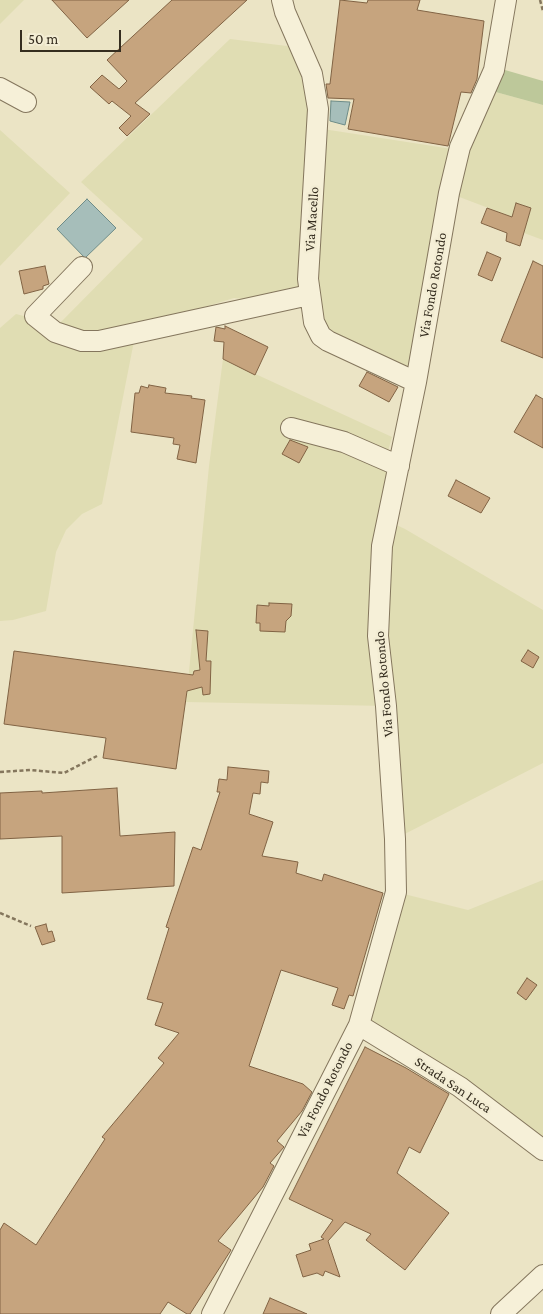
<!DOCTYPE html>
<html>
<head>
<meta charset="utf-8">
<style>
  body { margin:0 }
  #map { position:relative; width:543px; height:1314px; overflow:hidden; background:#ebe4c5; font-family:"Crimson Pro",serif }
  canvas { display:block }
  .scale { position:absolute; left:20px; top:30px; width:101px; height:22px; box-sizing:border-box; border:2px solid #352d1f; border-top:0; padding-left:6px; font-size:15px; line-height:18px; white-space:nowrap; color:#352d1f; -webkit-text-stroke:4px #f3edd4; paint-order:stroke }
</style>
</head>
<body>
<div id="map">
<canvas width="543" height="1314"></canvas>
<div class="scale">50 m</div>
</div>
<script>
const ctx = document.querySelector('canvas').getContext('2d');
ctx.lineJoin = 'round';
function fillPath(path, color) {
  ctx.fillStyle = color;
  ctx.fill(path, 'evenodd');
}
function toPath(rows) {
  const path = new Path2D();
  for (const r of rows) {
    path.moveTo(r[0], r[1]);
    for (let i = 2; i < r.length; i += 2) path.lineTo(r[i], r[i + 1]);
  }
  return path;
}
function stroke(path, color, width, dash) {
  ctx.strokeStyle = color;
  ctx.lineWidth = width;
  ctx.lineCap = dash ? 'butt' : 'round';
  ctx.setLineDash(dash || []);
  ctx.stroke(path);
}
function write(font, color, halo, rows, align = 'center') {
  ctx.font = font + ' "Crimson Pro",serif';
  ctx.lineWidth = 5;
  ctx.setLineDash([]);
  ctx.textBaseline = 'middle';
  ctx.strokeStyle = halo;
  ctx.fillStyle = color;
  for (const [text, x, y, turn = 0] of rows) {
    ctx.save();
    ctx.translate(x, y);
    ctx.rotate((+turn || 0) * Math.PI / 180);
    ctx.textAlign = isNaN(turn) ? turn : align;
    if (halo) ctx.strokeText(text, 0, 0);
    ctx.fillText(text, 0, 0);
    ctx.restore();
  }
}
fillPath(toPath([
  [0,0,24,0,0,24],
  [230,39,295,47,314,109,301,291,262,301,234,298,122,332,135,336,102,504,82,514,66,530,56,552,46,611,13,620,0,621,0,328,16,314,58,325,143,239,81,182],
  [492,91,543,105,543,240,524,233,531,208,516,203,512,217,449,193],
  [323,129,452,149,413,370,324,331,314,279],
  [0,130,70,193,0,266],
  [223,359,392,437,388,451,388,521,405,529,543,610,543,763,395,839,386,706,186,702,209,466],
  [543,880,543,1150,359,1025,396,892,468,910]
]), '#e0ddb3');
fillPath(toPath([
  [505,70,543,81,543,105,492,91]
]), '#bdc89a');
const water = toPath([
  [331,101,350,102,345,125,330,121,331,101],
  [87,199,116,228,85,258,57,229,87,199]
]);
fillPath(water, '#a6beba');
stroke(water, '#6e8c88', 1);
const building = toPath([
  [52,0,129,0,87,38,52,0],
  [172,0,247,0,135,103,150,114,127,136,119,128,131,116,112,101,109,104,90,87,102,75,119,89,127,81,107,60,172,0],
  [340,0,367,3,368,0,420,0,417,10,484,21,477,79,471,93,461,92,448,146,348,129,354,99,328,98,326,84,330,84,340,0],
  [516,203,531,208,520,246,506,241,507,233,481,223,487,208,512,217,516,203],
  [487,252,501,258,492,281,478,275,487,252],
  [533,261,543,266,543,358,501,341,533,261],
  [45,266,49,284,43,286,43,289,24,294,19,271,45,266],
  [225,326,268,347,255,375,223,359,224,342,214,341,216,327,225,329,225,326],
  [367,372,398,387,389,402,359,386,367,372],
  [149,385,166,388,165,393,192,396,191,398,205,400,196,463,177,459,180,445,173,444,174,438,131,432,135,393,139,393,141,386,148,388,149,385],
  [536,395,543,399,543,448,514,432,536,395],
  [290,440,308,447,299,463,282,454,290,440],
  [456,480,490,498,481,513,448,496,456,480],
  [269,603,292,604,291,616,286,621,285,632,260,631,260,623,256,623,257,605,269,606,269,603],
  [196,630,208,631,206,661,211,661,210,694,203,695,202,687,187,691,176,769,103,758,106,738,4,724,14,651,193,675,194,671,200,670,196,630],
  [528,650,539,657,533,668,521,661,528,650],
  [228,767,269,771,268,783,261,782,260,794,253,793,249,814,273,822,262,856,298,862,296,873,322,881,324,874,383,893,353,996,349,995,344,1009,332,1005,338,988,281,970,249,1066,303,1084,312,1092,302,1111,277,1141,284,1147,270,1163,274,1166,263,1187,218,1241,231,1250,190,1314,187,1314,168,1302,160,1314,0,1314,0,1230,4,1223,36,1245,105,1139,102,1137,164,1063,158,1058,179,1033,155,1025,163,1003,147,999,169,928,166,927,193,847,201,850,220,792,217,792,219,779,227,780,228,767],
  [117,788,120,836,175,832,174,886,62,893,62,836,0,839,0,793,42,791,42,793,117,788],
  [46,924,48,932,52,931,55,941,42,945,35,927,46,924],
  [527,978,537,985,526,1000,517,993,527,978],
  [365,1047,406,1068,449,1094,420,1153,409,1147,397,1173,449,1213,405,1270,366,1240,371,1234,345,1222,328,1241,340,1277,325,1271,323,1276,317,1273,303,1277,296,1255,311,1250,309,1244,324,1239,321,1237,333,1220,289,1199,365,1047],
  [270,1298,307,1314,263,1314,270,1298]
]);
fillPath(building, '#c6a47e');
stroke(building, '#816344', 1);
const minor = toPath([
  [282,0,285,12,312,74,318,109,308,279,314,322,321,336,328,341,416,382],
  [0,88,26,102],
  [82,267,35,316,55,332,82,341,99,341,309,295],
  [291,428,344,442,399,466],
  [359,1025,460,1087,543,1150],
  [212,1314,359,1025,396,892,395,839,386,706,378,636,382,546,416,382,449,193,460,147,494,70,506,0],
  [501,1314,543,1275]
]);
stroke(minor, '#84765d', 22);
stroke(toPath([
  [540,0,543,11],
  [0,772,30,770,64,773,97,756],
  [0,913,31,926]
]), '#84765d', 2.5, [4, 2.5]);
stroke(minor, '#f6f0d8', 20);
write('14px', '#352d1f', '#f3edd4', [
  ["Via Macello",312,219,-86],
  ["Via Fondo Rotondo",433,285,-80],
  ["Via Fondo Rotondo",384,684,-95],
  ["Strada San Luca",453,1085,34],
  ["Via Fondo Rotondo",325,1090,-63]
]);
</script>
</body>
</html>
